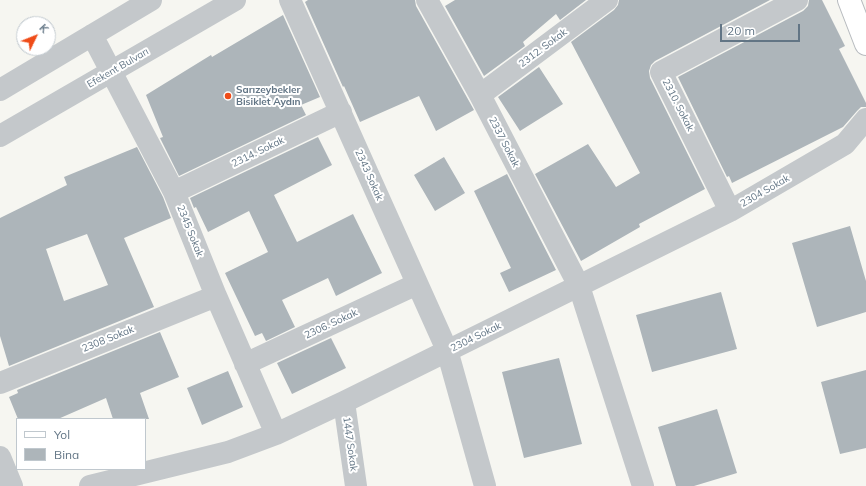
<!DOCTYPE html>
<html>
<head>
<meta charset="utf-8">
<style>
  body { margin:0 }
  #map { position:relative; width:866px; height:486px; overflow:hidden; background:#f6f6f1; font-family:Mulish,sans-serif }
  canvas { display:block }
  .legend { position:absolute; left:16px; top:418px; width:130px; height:52px; box-sizing:border-box; background:#fff; border:1px solid #c0c8ce; margin:0; padding:5px 7px; list-style:none; font-size:12px; color:#627585 }
  .legend li { display:flex; align-items:center; gap:8px; height:20px }
  .legend b { width:20px; border:1px solid #c0c8ce }
  .north { position:absolute; left:16px; top:16px; width:40px; height:40px; box-sizing:border-box; background:#fff; border:1px solid #c0c8ce; border-radius:50%; rotate:47deg; font-size:11px; font-weight:700; line-height:16px; text-align:center; color:#627585 }
  .north::after { content:''; display:block; margin:auto; width:14px; height:18px; background:#ef4c18; clip-path:polygon(50% 0,100% 100%,50% 72%,0 100%) }
  .scale { position:absolute; left:720px; top:24px; width:80px; height:18px; box-sizing:border-box; border:2px solid #627585; border-top:0; padding-left:5px; font-size:12px; line-height:14px; white-space:nowrap; color:#627585; -webkit-text-stroke:3px #fff; paint-order:stroke }
</style>
</head>
<body>
<div id="map">
<canvas width="866" height="486"></canvas>
<ul class="legend">
<li><b style="height:5px;background:#fff"></b>Yol</li>
<li><b style="height:11px;background:#adb5ba"></b>Bina</li>
</ul>
<div class="north">K</div>
<div class="scale">20 m</div>
</div>
<script>
const ctx = document.querySelector('canvas').getContext('2d');
ctx.lineJoin = 'round';
function fillPath(path, color) {
  ctx.fillStyle = color;
  ctx.fill(path, 'evenodd');
}
function toPath(rows) {
  const path = new Path2D();
  for (const r of rows) {
    path.moveTo(r[0], r[1]);
    for (let i = 2; i < r.length; i += 2) path.lineTo(r[i], r[i + 1]);
  }
  return path;
}
function stroke(path, color, width, dash) {
  ctx.strokeStyle = color;
  ctx.lineWidth = width;
  ctx.lineCap = dash ? 'butt' : 'round';
  ctx.setLineDash(dash || []);
  ctx.stroke(path);
}
function write(font, color, halo, rows, align = 'center') {
  ctx.font = font + ' Mulish,sans-serif';
  ctx.lineWidth = 4;
  ctx.setLineDash([]);
  ctx.textBaseline = 'middle';
  ctx.strokeStyle = halo;
  ctx.fillStyle = color;
  for (const [text, x, y, turn = 0] of rows) {
    ctx.save();
    ctx.translate(x, y);
    ctx.rotate((+turn || 0) * Math.PI / 180);
    ctx.textAlign = isNaN(turn) ? turn : align;
    if (halo) ctx.strokeText(text, 0, 0);
    ctx.fillText(text, 0, 0);
    ctx.restore();
  }
}
fillPath(toPath([
  [308,0,415,0,416,6,474,110,436,131,419,96,360,122,344,86,343,87,305,2],
  [455,0,586,0,560,20,556,14,523,42,525,46,484,76,445,6],
  [619,0,770,0,655,61,651,65,649,71,650,78,705,189,639,224,640,227,581,261,535,174,588,144,616,187,640,173,571,42,614,10,618,5],
  [809,0,822,0,845,46,839,49,866,103,866,107,861,107,857,111,843,127,732,183,729,176,727,177,678,77,803,11,808,6],
  [283,15,320,97,301,105,306,115,179,176,160,138,163,137,146,95,211,55,212,57],
  [539,67,563,104,520,131,498,97],
  [318,137,332,165,274,195,297,242,353,214,382,273,336,296,328,278,282,300,295,327,266,341,262,333,255,336,225,273,268,252,249,211,208,232,196,207,194,208,190,198],
  [137,147,163,197,171,218,124,238,154,307,9,366,0,336,0,218,67,185,64,177],
  [87,234,108,285,64,301,46,249],
  [444,157,465,193,435,211,414,175],
  [507,174,556,270,509,292,500,273,511,268,474,191],
  [850,226,866,281,866,312,817,327,792,243],
  [721,292,737,349,652,372,636,315],
  [160,332,179,377,140,393,149,419,113,419,106,398,58,419,18,419,9,397,18,393,17,390],
  [331,338,346,368,292,394,277,363],
  [559,358,582,444,524,458,502,372],
  [866,370,866,448,840,454,821,382],
  [228,371,243,407,202,425,187,388],
  [717,409,737,473,694,486,676,486,658,427]
]), '#adb5ba');
const major = toPath([
  [849,0,866,44]
]);
stroke(major, '#b7bbbf', 24);
stroke(toPath([
  [290,0,447,350,485,486],
  [427,0,480,95,579,286,643,486],
  [92,35,174,192,216,296,276,434],
  [0,90,151,0],
  [480,95,607,0],
  [0,136,235,0],
  [174,192,341,112],
  [730,211,661,72,797,0],
  [245,364,417,284],
  [0,383,216,296],
  [344,402,356,486],
  [0,457,12,486],
  [90,486,228,452,276,434,344,402,730,211,845,144,866,119]
]), '#c4c8cb', 22);
stroke(major, '#fff', 22);
for (const [x, y, r, color] of [
  [228,96,4,"#ef4c18"]
]) {
  const dot = new Path2D();
  dot.arc(x, y, r, 0, 2 * Math.PI);
  ctx.fillStyle = color;
  ctx.fill(dot);
  stroke(dot, '#fff', 1.5);
}
write('10px', '#627585', '#fff', [
  ["2312. Sokak",543,48,-37],
  ["Efekent Bulvarı",118,68,-30],
  ["2310. Sokak",678,105,63],
  ["2337 Sokak",504,142,63],
  ["2314. Sokak",258,152,-26],
  ["2343 Sokak",369,175,66],
  ["2304 Sokak",765,191,-30],
  ["2345 Sokak",190,231,68],
  ["2306. Sokak",331,324,-25],
  ["2304 Sokak",476,337,-26],
  ["2308 Sokak",108,339,-22],
  ["1447 Sokak",350,444,82]
]);
write('bold 10px', '#627585', '#fff', [
  ["Sarızeybekler",236,90],
  ["Bisiklet Aydın",236,102]
], 'left');
</script>
</body>
</html>
